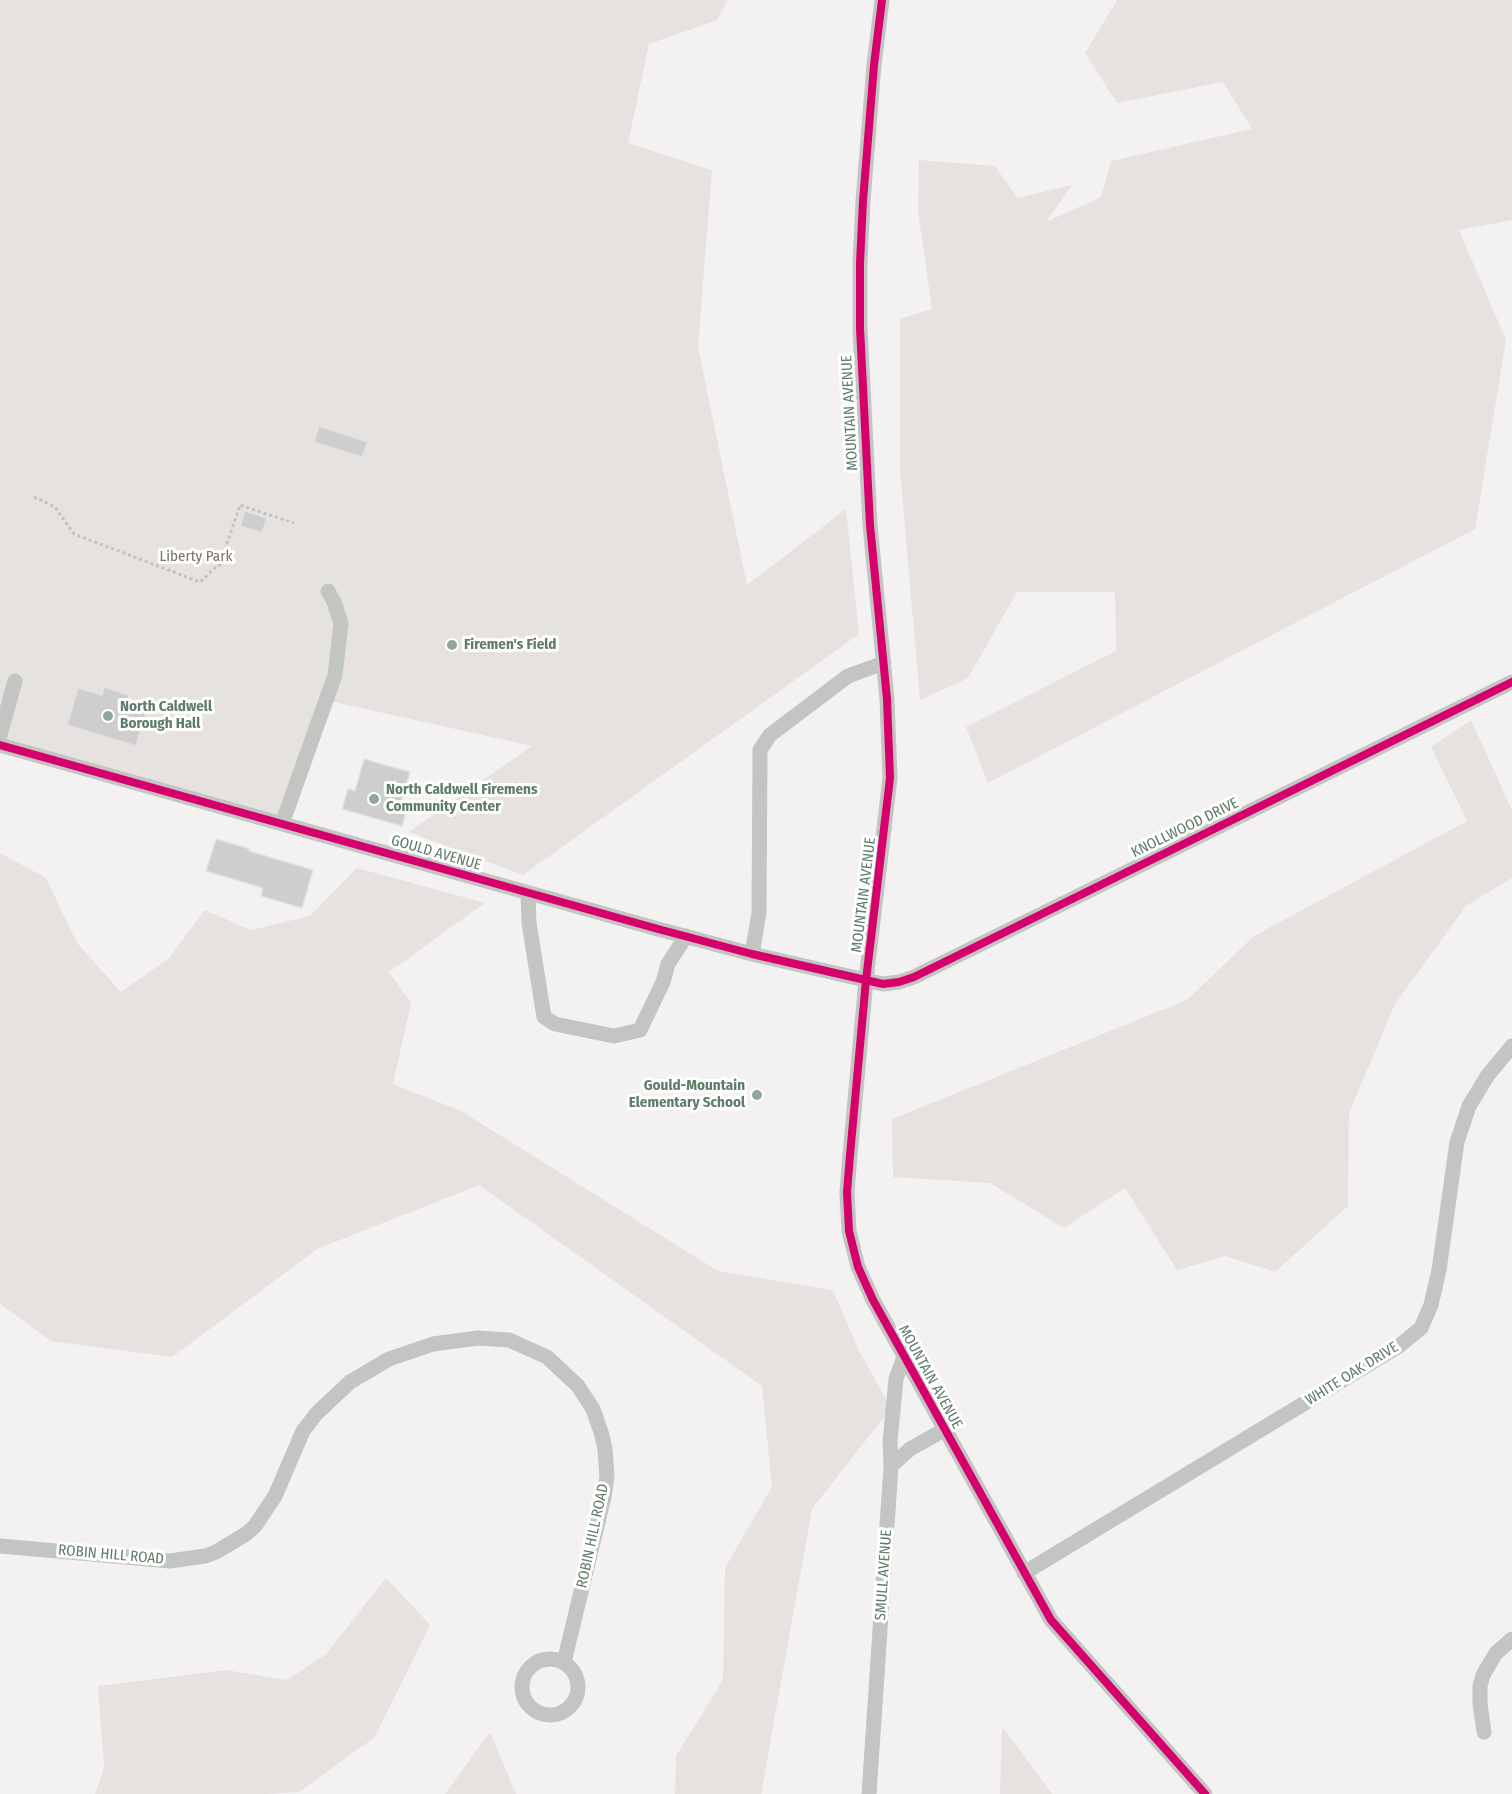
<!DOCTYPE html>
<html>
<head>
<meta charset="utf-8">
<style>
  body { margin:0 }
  canvas { display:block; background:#f4f1f2 }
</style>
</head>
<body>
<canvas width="1512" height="1794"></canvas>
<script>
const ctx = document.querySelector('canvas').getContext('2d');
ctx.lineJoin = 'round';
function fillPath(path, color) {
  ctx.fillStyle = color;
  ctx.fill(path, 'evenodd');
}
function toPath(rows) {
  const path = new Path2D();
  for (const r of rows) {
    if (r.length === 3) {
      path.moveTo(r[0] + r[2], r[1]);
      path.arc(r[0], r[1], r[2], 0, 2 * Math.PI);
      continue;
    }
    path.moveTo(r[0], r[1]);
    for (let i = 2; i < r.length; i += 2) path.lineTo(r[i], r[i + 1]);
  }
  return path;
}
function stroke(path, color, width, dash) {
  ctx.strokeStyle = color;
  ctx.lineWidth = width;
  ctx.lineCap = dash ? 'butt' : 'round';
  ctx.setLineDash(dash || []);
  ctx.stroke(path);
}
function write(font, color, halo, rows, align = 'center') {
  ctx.font = font + ' "Fira Sans Condensed",sans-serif';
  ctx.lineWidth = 6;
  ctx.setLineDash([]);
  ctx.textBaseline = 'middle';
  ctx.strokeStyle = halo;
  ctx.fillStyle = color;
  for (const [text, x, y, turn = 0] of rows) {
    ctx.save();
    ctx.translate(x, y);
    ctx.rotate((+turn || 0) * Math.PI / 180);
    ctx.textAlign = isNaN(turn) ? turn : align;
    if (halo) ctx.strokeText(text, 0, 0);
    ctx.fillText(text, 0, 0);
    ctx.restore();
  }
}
fillPath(toPath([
  [0,0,728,0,717,20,649,44,628,143,712,170,698,347,747,585,846,509,859,634,523,875,409,832,532,746,329,701,286,825,0,739],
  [1117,0,1512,0,1512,220,1459,230,1506,340,1475,529,988,783,966,727,1116,651,1115,592,1017,592,968,678,920,700,900,471,900,319,932,309,918,210,919,160,995,166,1017,198,1072,185,1046,222,1101,197,1111,161,1252,129,1223,82,1117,103,1085,53],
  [1471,720,1512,810,1512,878,1466,906,1395,1004,1349,1113,1348,1206,1275,1272,1225,1256,1177,1270,1125,1188,1064,1228,990,1183,893,1177,892,1119,1187,1000,1254,936,1467,821,1431,747],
  [0,853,46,878,77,943,121,992,169,958,205,910,251,930,310,916,357,868,485,903,389,972,411,1003,393,1084,461,1111,718,1271,833,1290,859,1351,891,1408,812,1509,761,1794,675,1794,676,1756,723,1680,725,1568,772,1487,762,1386,479,1185,317,1249,172,1357,51,1341,0,1304],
  [386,1578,430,1625,375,1737,299,1792,267,1794,95,1794,104,1768,98,1686,226,1670,287,1680,326,1654],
  [1002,1726,1052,1794,1000,1794],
  [490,1732,516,1794,445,1794]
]), '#e6e2df');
const building = toPath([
  [319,426,368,442,362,457,314,442,319,426],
  [245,511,267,518,262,533,240,526,245,511],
  [104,687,129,695,127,701,148,707,136,746,67,725,78,688,102,695,104,687],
  [364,759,410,772,400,806,407,808,402,826,342,809,348,789,355,791,364,759],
  [216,839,250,849,249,851,313,870,302,908,261,896,263,888,206,871,216,839]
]);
fillPath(building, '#cdcecd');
stroke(building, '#e3e1e2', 1.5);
stroke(toPath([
  [34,497,55,507,74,534,200,582,215,568,219,567,240,505,294,523]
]), '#c0c2c1', 3, [3, 3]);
stroke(toPath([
  [882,0,874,65,863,201,860,263,860,328,870,525,887,699,890,778,866,980,850,1155,847,1192,849,1231,858,1267,873,1300,1051,1620,1205,1794],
  [0,735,15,681],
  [0,745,658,929,752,954,883,984,899,982,914,977,1512,682],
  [282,824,335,675,341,623,334,602,328,591],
  [528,893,529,923,544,1017,555,1024,614,1036,640,1030,663,982,668,964,686,936],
  [752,954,759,913,760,750,770,735,848,676,884,663],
  [891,1466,910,1449,944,1430],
  [0,1546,170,1561,205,1556,216,1552,246,1534,255,1526,275,1496,303,1431,317,1413,350,1382,389,1359,433,1344,478,1338,509,1340,547,1357,578,1386,593,1409,602,1435,605,1449,607,1477,604,1497,564,1662],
  [1024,1573,1399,1346,1421,1328,1431,1305,1439,1270,1457,1142,1469,1106,1488,1075,1512,1046],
  [550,1687,28],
  [1484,1732,1480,1704,1480,1686,1483,1675,1496,1653,1512,1639],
  [869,1794,891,1466,890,1441,896,1379,904,1357]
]), '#c2c5c2', 15);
stroke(toPath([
  [882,0,874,65,863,201,860,263,860,328,870,525,887,699,890,778,866,980,850,1155,847,1192,849,1231,858,1267,873,1300,1051,1620,1205,1794],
  [0,745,658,929,752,954,883,984,899,982,914,977,1512,682]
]), '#d6006c', 8);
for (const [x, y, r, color] of [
  [452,645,6,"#93a699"],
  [108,716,6,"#93a699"],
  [374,799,6,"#93a699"],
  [757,1095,6,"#93a699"]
]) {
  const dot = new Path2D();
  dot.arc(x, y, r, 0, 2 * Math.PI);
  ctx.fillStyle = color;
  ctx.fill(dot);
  stroke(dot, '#fff', 2);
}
write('15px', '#5f7d69', '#fff', [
  ["MOUNTAIN AVENUE",850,413,-93],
  ["KNOLLWOOD DRIVE",1185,828,-26],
  ["GOULD AVENUE",436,853,16],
  ["MOUNTAIN AVENUE",864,895,-83],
  ["WHITE OAK DRIVE",1352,1374,-32],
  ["MOUNTAIN AVENUE",930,1377,61],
  ["ROBIN HILL ROAD",593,1536,-78],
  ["ROBIN HILL ROAD",111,1555,5],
  ["SMULL AVENUE",884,1575,-86]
]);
write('15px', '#7a7362', '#fff', [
  ["Liberty Park",196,557]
]);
write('bold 15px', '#5f7d69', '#fff', [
  ["Firemen's Field",464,645],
  ["North Caldwell",120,707],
  ["Borough Hall",120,724],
  ["North Caldwell Firemens",386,790],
  ["Community Center",386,807],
  ["Gould-Mountain",745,1086,"right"],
  ["Elementary School",745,1103,"right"]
], 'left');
</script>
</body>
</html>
